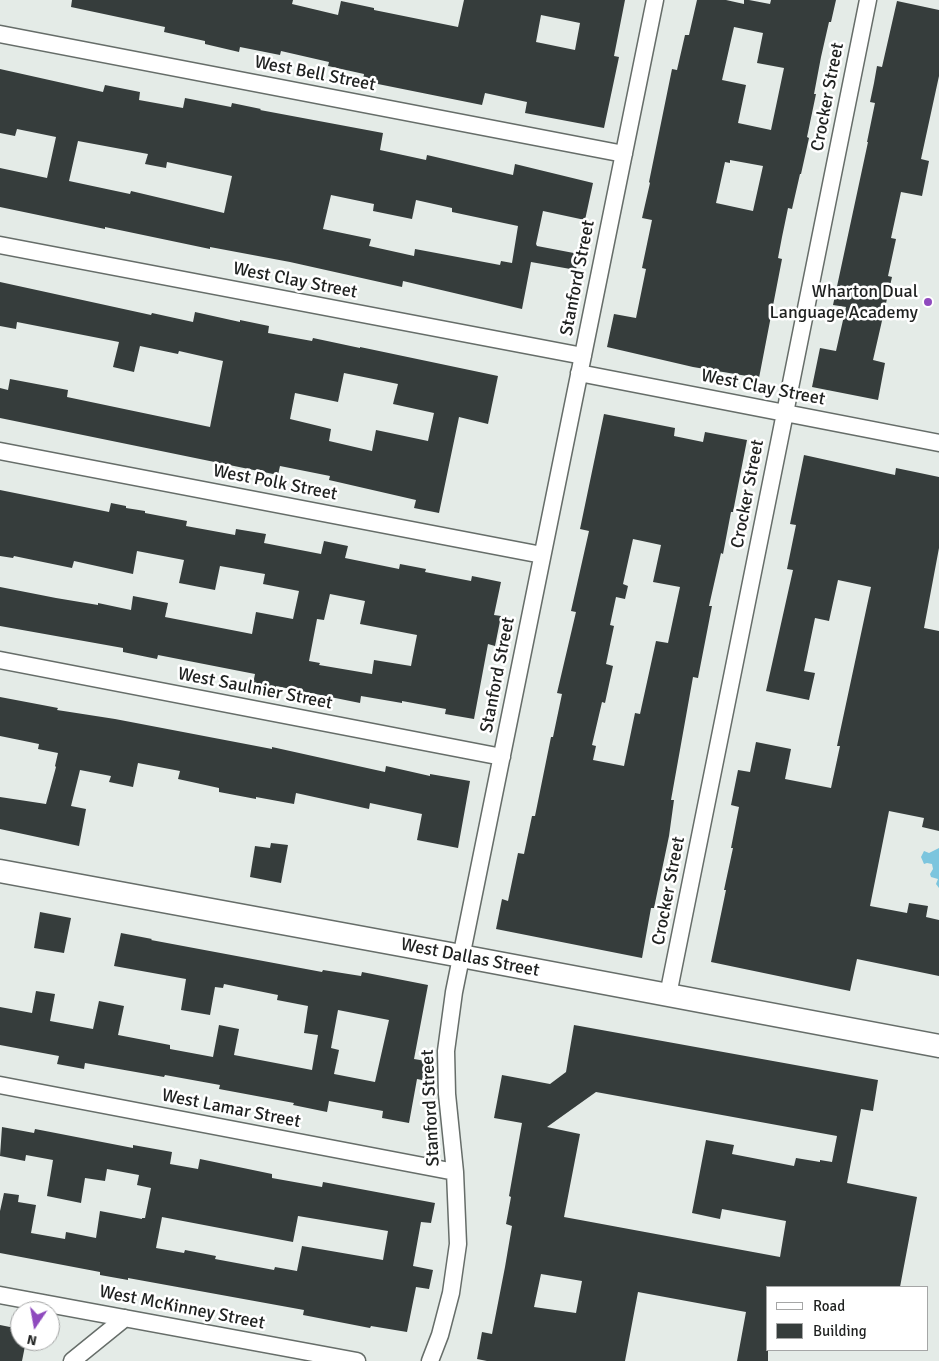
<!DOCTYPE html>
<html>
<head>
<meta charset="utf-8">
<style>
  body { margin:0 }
  #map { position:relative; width:939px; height:1361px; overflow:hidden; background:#e4ebe7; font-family:Signika,sans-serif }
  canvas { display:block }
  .legend { position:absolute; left:766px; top:1286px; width:162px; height:65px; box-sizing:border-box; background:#fff; border:1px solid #a5a6a6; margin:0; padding:6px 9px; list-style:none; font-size:15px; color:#1f2120 }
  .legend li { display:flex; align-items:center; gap:10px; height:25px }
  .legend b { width:25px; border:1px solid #a5a6a6 }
  .north { position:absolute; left:10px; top:1301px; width:50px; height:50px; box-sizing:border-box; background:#fff; border:1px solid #a5a6a6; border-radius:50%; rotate:192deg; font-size:14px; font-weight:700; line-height:20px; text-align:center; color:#1f2120 }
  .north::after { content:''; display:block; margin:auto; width:18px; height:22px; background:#8f4abe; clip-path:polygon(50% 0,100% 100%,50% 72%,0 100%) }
</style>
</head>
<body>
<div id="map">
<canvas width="939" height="1361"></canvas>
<ul class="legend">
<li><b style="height:6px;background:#fff"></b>Road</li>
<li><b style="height:14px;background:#363d3c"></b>Building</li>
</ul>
<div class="north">N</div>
</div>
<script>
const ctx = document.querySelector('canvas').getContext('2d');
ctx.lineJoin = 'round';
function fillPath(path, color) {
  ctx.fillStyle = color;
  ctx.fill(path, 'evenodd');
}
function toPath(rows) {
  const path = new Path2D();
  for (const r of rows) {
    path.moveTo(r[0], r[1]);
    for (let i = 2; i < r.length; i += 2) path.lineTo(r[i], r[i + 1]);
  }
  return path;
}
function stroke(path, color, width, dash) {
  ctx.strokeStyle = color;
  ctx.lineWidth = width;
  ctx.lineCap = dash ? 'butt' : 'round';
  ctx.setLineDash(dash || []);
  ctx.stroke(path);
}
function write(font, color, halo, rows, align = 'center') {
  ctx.font = font + ' Signika,sans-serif';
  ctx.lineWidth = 5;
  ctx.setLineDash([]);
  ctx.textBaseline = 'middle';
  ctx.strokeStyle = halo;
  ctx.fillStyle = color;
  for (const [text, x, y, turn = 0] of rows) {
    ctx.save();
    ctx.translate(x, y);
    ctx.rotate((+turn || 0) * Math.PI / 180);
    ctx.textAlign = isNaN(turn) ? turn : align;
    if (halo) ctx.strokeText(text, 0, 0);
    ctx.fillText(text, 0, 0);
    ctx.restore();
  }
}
fillPath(toPath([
  [939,848,939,888,936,884,938,879,931,877,930,874,933,869,932,864,927,863,924,864,921,857,924,851,929,853]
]), '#7cc5de');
fillPath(toPath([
  [72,0,293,0,292,4,338,15,341,1,374,8,374,10,458,27,464,0,625,0,614,56,619,57,604,128,525,113,527,102,485,93,482,105,363,81,364,74,328,66,329,62,281,51,280,55,240,47,239,52,205,44,205,41,164,32,165,27,71,7],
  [541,15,580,23,575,50,536,42],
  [697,0,726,0,744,4,744,0,749,0,770,4,771,0,836,0,831,22,829,22,821,57,814,94,816,94,807,137,809,138,801,174,800,174,792,209,788,208,782,237,778,258,782,259,759,378,693,367,607,347,614,314,636,318,646,269,642,268,652,220,642,218,650,183,649,182,672,69,677,70,685,35,689,35],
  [734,27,763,33,757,63,784,68,771,130,738,123,746,85,722,80],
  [730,160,763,166,753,211,716,203,725,162,730,163],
  [897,1,939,10,939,76,921,159,929,161,922,196,901,192,891,238,896,239,888,276,892,277,873,360,885,363,878,400,812,387,820,348,836,351,846,307,833,305,868,142,867,142,875,103,870,102,874,83,877,66,882,67],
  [0,69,103,92,105,85,140,92,139,100,183,108,185,98,231,107,232,103,261,109,260,110,383,133,380,150,426,160,427,155,513,175,515,164,593,183,585,220,543,211,536,244,537,246,579,254,576,270,531,262,522,309,403,281,402,287,290,262,210,247,210,249,105,227,105,229,0,207,0,168,47,178,56,137,17,129,15,136,0,133],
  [78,141,148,154,145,164,166,168,167,162,232,176,224,213,131,191,130,194,69,181],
  [331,195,374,204,373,211,412,219,416,200,452,208,452,212,518,226,512,263,501,261,500,265,415,249,414,256,369,246,371,239,323,229],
  [0,282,151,315,152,313,193,322,195,312,240,322,240,320,269,326,268,333,312,341,313,338,360,348,360,347,498,376,488,424,459,417,439,513,414,508,416,500,329,480,330,476,280,466,278,475,0,418,0,388,8,390,10,379,68,390,67,397,210,427,223,361,179,351,178,354,140,346,134,372,113,367,119,342,17,322,16,329,0,326],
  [344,373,398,384,393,404,434,413,428,441,376,430,372,451,329,441,331,429,290,419,295,393,338,402],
  [604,414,675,428,674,436,703,442,705,432,747,440,733,512,731,512,723,554,721,553,709,606,712,606,698,678,693,677,671,800,674,800,669,836,654,908,651,908,642,958,496,929,502,899,508,901,518,853,524,854,532,816,535,816,551,737,553,737,562,694,557,693,576,612,571,611,589,531,580,529],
  [633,539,661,545,653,582,680,587,668,643,656,641,640,714,635,713,624,766,593,760,596,746,592,745,602,702,605,703,613,666,606,664,614,626,610,625,616,597,625,599,628,586,623,584],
  [804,455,895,475,896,468,939,477,939,548,924,628,939,631,939,831,922,827,924,818,889,811,870,906,907,913,909,903,928,906,926,917,939,920,939,976,857,959,850,991,711,962,726,890,724,890,733,848,731,848,739,807,731,805,738,770,750,772,756,742,791,749,785,779,831,788,840,746,837,746,871,587,838,580,829,621,815,618,804,671,815,673,809,700,766,691,793,570,787,569,796,525,790,524],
  [0,490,109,512,111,503,126,506,126,508,145,511,145,513,187,521,186,526,235,535,236,529,266,534,264,543,321,554,324,541,348,546,345,558,399,569,400,564,426,569,425,572,471,581,472,576,501,582,494,615,501,616,495,646,488,644,474,719,445,714,446,709,402,701,402,703,361,696,360,703,276,686,276,688,253,684,255,674,158,655,157,659,123,652,123,648,0,626,0,587,56,598,98,605,98,603,131,610,133,596,168,603,165,617,252,634,256,612,293,619,299,591,263,584,265,574,220,566,215,590,179,583,184,560,137,551,133,574,74,561,72,568,14,556,13,558,0,556],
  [330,594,365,601,360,624,417,635,411,666,374,660,372,674,319,665,320,663,309,661,317,619,324,620],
  [0,697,58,708,57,710,115,719,272,749,272,747,385,772,386,766,430,776,430,774,470,781,458,848,417,840,422,814,370,803,369,809,296,793,294,804,256,797,256,799,219,792,219,788,178,779,180,771,138,763,133,787,109,782,111,776,80,770,71,806,86,809,79,846,0,829,0,797,46,804,56,767,55,766,58,753,38,749,39,744,0,736],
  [271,843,288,845,281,883,250,877,255,846,270,848],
  [40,912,71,918,64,953,34,948],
  [121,933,152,939,151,940,322,972,323,970,361,976,362,972,428,985,414,1059,426,1061,422,1080,417,1079,409,1123,382,1118,383,1111,329,1101,327,1112,293,1105,294,1103,219,1089,220,1085,165,1075,164,1077,85,1063,84,1069,57,1064,59,1056,0,1045,0,1007,32,1013,36,991,55,994,50,1021,93,1029,99,1001,124,1006,118,1035,170,1045,170,1049,213,1057,219,1025,239,1029,234,1055,312,1070,318,1035,304,1033,308,1006,277,1000,278,995,224,984,223,988,215,987,210,1015,181,1010,186,979,114,966],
  [338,1010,389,1020,375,1082,334,1074,339,1050,331,1048],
  [574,1025,878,1080,873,1111,861,1109,847,1183,917,1197,900,1287,768,1287,768,1361,737,1361,746,1312,638,1292,625,1361,487,1361,477,1359,482,1332,492,1334,505,1267,512,1226,506,1224,511,1197,509,1196,522,1123,494,1118,502,1075,550,1084,566,1072],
  [596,1092,837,1136,832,1162,820,1160,820,1162,796,1158,794,1166,732,1154,734,1145,706,1140,692,1213,720,1219,722,1209,786,1221,780,1257,564,1217,580,1134,547,1127],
  [541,1274,582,1281,576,1313,534,1307],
  [2,1127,34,1133,35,1129,133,1148,133,1145,172,1152,170,1164,198,1169,200,1159,272,1174,272,1178,322,1187,323,1182,435,1203,431,1223,421,1222,413,1266,433,1270,429,1289,416,1287,407,1332,371,1326,370,1328,339,1322,303,1315,304,1310,128,1278,128,1280,100,1275,100,1272,0,1253,0,1211,4,1193,19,1195,18,1202,36,1205,31,1233,65,1239,66,1232,96,1238,100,1211,142,1219,142,1218,145,1218,151,1188,137,1185,139,1175,107,1169,105,1181,85,1178,81,1203,47,1196,53,1160,26,1155,25,1161,0,1156],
  [298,1216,388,1231,383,1260,302,1246,297,1271,275,1267,274,1270,215,1259,216,1256,185,1250,184,1253,156,1248,162,1217,293,1242],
  [0,1325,20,1329,20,1341,26,1341,22,1361,0,1361]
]), '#363d3c');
const minor = toPath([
  [0,34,624,154],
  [0,245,583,356],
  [579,373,939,443],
  [0,451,542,555],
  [0,660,502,757],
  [668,995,868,0],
  [0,1085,455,1172],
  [0,1295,357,1361],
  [72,1361,125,1318],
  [430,1361,440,1335,451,1293,458,1244,455,1172,447,1094,446,1051,454,992,655,0]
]);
const secondary = toPath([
  [0,871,461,956,939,1046]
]);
stroke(minor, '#666d69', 19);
stroke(secondary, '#666d69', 25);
stroke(minor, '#fff', 16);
stroke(secondary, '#fff', 22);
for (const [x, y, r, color] of [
  [928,302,5,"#8f4abe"]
]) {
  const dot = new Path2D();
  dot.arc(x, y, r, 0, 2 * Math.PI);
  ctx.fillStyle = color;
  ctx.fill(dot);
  stroke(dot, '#fff', 2);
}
write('18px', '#1f2120', '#fff', [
  ["West Bell Street",315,74,11],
  ["Crocker Street",828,97,-79],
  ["Stanford Street",578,278,-79],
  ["West Clay Street",295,281,11],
  ["West Clay Street",763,388,11],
  ["West Polk Street",275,483,11],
  ["Crocker Street",748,494,-79],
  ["Stanford Street",498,675,-79],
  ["West Saulnier Street",255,689,11],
  ["Crocker Street",669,891,-79],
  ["West Dallas Street",470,958,11],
  ["Stanford Street",431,1108,-93],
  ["West Lamar Street",231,1109,11],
  ["West McKinney Street",182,1308,11]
]);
write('18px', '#1f2120', '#fff', [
  ["Wharton Dual",918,292],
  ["Language Academy",918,313]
], 'right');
</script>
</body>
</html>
